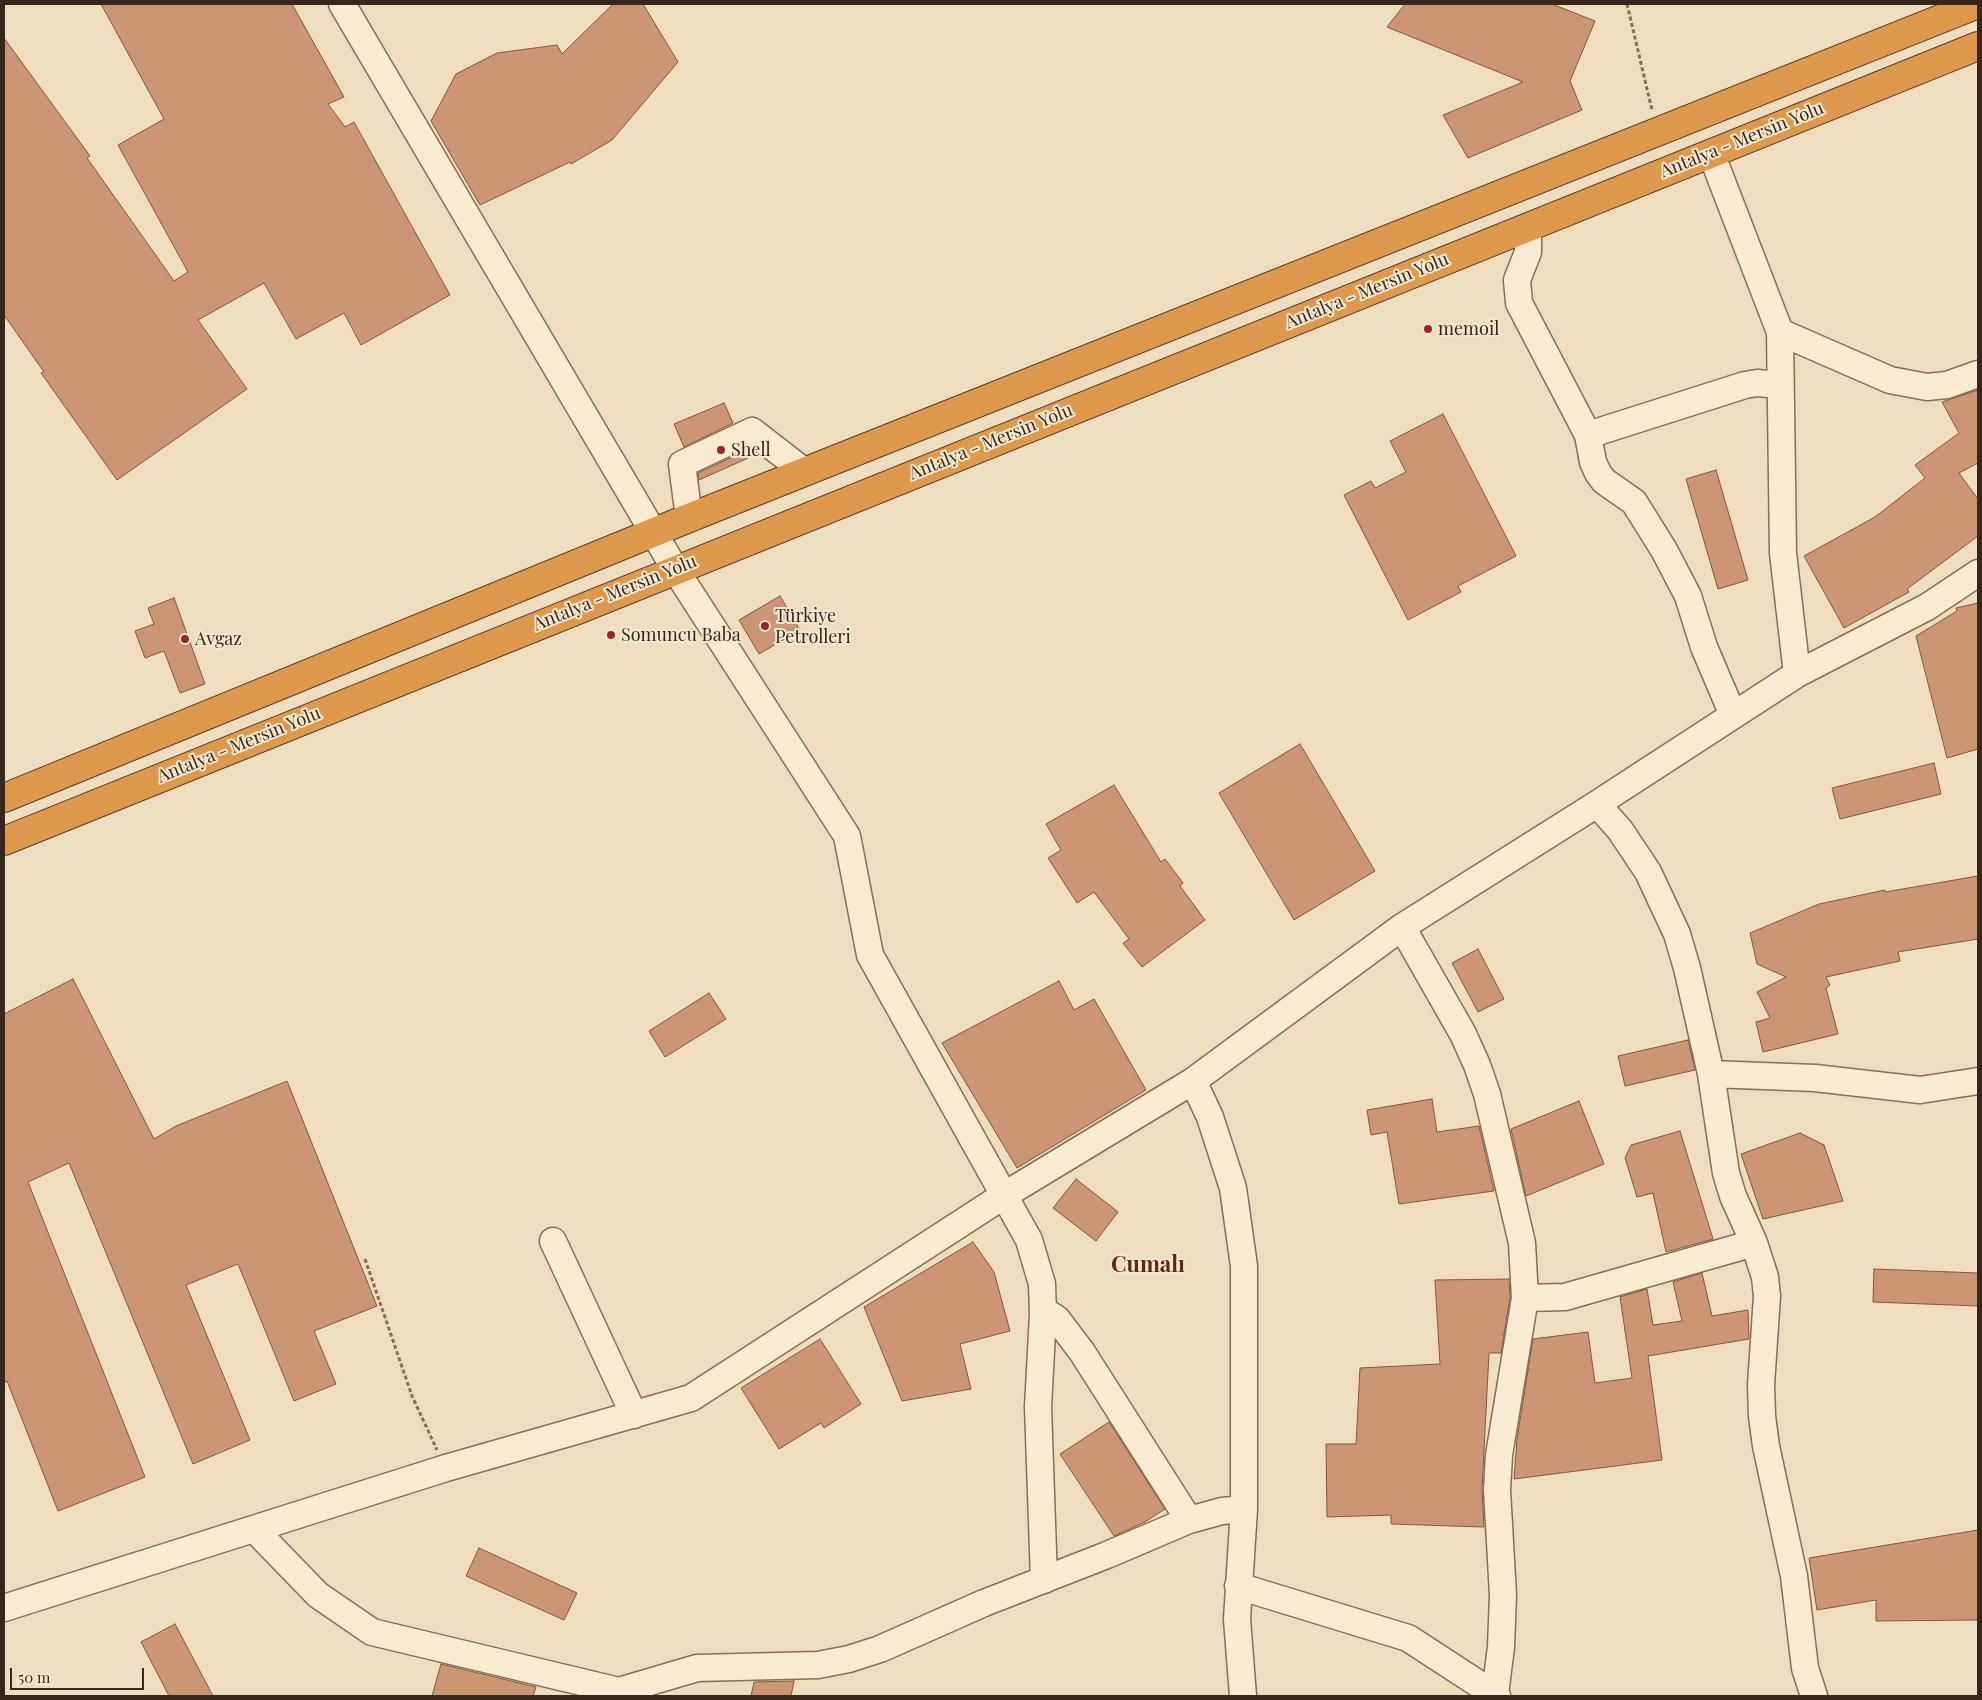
<!DOCTYPE html>
<html>
<head>
<meta charset="utf-8">
<style>
  body { margin:0 }
  #map { position:relative; width:1982px; height:1700px; overflow:hidden; background:#eeddbe; font-family:"Playfair Display",serif }
  canvas { display:block }
  .frame { position:absolute; inset:0; border:5px solid #35271c; pointer-events:none }
  .scale { position:absolute; left:10px; top:1668px; width:134px; height:22px; box-sizing:border-box; border:2px solid #35271c; border-top:0; padding-left:6px; font-size:15px; line-height:18px; white-space:nowrap; color:#35271c; -webkit-text-stroke:4px #f5e8ce; paint-order:stroke }
</style>
</head>
<body>
<div id="map">
<canvas width="1982" height="1700"></canvas>
<div class="frame"></div>
<div class="scale">50 m</div>
</div>
<script>
const ctx = document.querySelector('canvas').getContext('2d');
ctx.lineJoin = 'round';
function fillPath(path, color) {
  ctx.fillStyle = color;
  ctx.fill(path, 'evenodd');
}
function toPath(rows) {
  const path = new Path2D();
  for (const r of rows) {
    path.moveTo(r[0], r[1]);
    for (let i = 2; i < r.length; i += 2) path.lineTo(r[i], r[i + 1]);
  }
  return path;
}
function stroke(path, color, width, dash) {
  ctx.strokeStyle = color;
  ctx.lineWidth = width;
  ctx.lineCap = dash ? 'butt' : 'round';
  ctx.setLineDash(dash || []);
  ctx.stroke(path);
}
function write(font, color, halo, rows, align = 'center') {
  ctx.font = font + ' "Playfair Display",serif';
  ctx.lineWidth = 4;
  ctx.setLineDash([]);
  ctx.textBaseline = 'middle';
  ctx.strokeStyle = halo;
  ctx.fillStyle = color;
  for (const [text, x, y, turn = 0] of rows) {
    ctx.save();
    ctx.translate(x, y);
    ctx.rotate((+turn || 0) * Math.PI / 180);
    ctx.textAlign = isNaN(turn) ? turn : align;
    if (halo) ctx.strokeText(text, 0, 0);
    ctx.fillText(text, 0, 0);
    ctx.restore();
  }
}
const building = toPath([
  [101,4,292,4,344,97,328,104,345,127,354,122,450,295,361,345,344,313,296,339,264,283,198,320,247,389,117,480,41,373,44,372,4,315,4,38,90,156,87,158,174,281,188,272,118,145,164,119,101,4],
  [613,4,643,4,678,62,612,140,571,164,570,162,480,205,431,121,456,74,497,53,557,45,562,54,613,4],
  [1405,4,1552,4,1595,21,1570,81,1582,110,1468,158,1443,115,1523,82,1387,27,1405,4],
  [1978,390,1978,463,1959,473,1978,499,1978,536,1907,589,1909,592,1844,628,1804,556,1875,517,1925,478,1915,465,1959,433,1942,402,1978,390],
  [724,403,733,423,684,447,674,424,724,403],
  [1443,414,1516,556,1458,586,1461,592,1408,620,1344,495,1371,481,1375,488,1406,472,1390,441,1443,414],
  [745,451,748,458,699,480,698,473,745,451],
  [1716,470,1748,580,1718,589,1686,479,1716,470],
  [780,596,800,630,759,654,739,620,780,596],
  [174,598,205,684,180,693,164,651,145,658,135,631,154,624,148,608,174,598],
  [1978,603,1978,749,1947,758,1916,636,1957,611,1956,608,1978,603],
  [1300,744,1375,871,1294,920,1219,793,1300,744],
  [1934,763,1941,794,1840,819,1832,788,1934,763],
  [1114,785,1161,862,1165,859,1183,883,1180,886,1205,920,1142,967,1123,943,1129,939,1094,892,1077,903,1048,858,1061,850,1046,824,1114,785],
  [1978,876,1978,939,1898,952,1900,961,1826,977,1830,985,1826,988,1838,1034,1763,1052,1756,1022,1770,1018,1757,992,1786,977,1757,964,1750,933,1819,904,1885,890,1885,892,1978,876],
  [1478,949,1504,999,1478,1012,1452,963,1478,949],
  [73,979,154,1139,176,1126,287,1081,377,1306,314,1331,336,1384,294,1401,238,1264,186,1285,250,1440,193,1464,69,1163,28,1182,145,1477,58,1511,7,1381,4,1383,4,1014,73,979],
  [1059,981,1074,1010,1094,999,1146,1090,1017,1168,942,1043,1059,981],
  [709,993,726,1019,665,1057,649,1031,709,993],
  [1688,1040,1695,1070,1625,1086,1618,1056,1688,1040],
  [1432,1099,1437,1132,1479,1126,1494,1191,1399,1204,1387,1132,1371,1135,1367,1110,1432,1099],
  [1579,1101,1604,1164,1526,1196,1511,1129,1579,1101],
  [1680,1131,1713,1239,1666,1252,1653,1193,1637,1197,1625,1158,1631,1145,1680,1131],
  [1800,1133,1824,1145,1843,1201,1763,1219,1741,1154,1800,1133],
  [1076,1179,1118,1212,1096,1241,1053,1208,1076,1179],
  [973,1242,994,1272,1010,1331,960,1344,971,1389,902,1401,864,1307,973,1242],
  [1874,1269,1978,1273,1978,1306,1873,1302,1874,1269],
  [1702,1273,1712,1316,1748,1310,1749,1339,1648,1356,1662,1460,1514,1479,1517,1439,1533,1339,1588,1332,1595,1383,1632,1378,1620,1297,1647,1289,1653,1325,1682,1321,1673,1282,1702,1273],
  [1509,1279,1510,1297,1501,1353,1489,1353,1482,1489,1484,1527,1391,1524,1391,1515,1327,1517,1326,1444,1356,1444,1360,1368,1440,1364,1435,1280,1509,1279],
  [820,1339,861,1404,824,1428,821,1423,779,1449,741,1388,820,1339],
  [1109,1422,1165,1509,1145,1522,1114,1536,1060,1454,1109,1422],
  [1978,1530,1978,1620,1876,1621,1876,1600,1817,1610,1809,1558,1978,1530],
  [479,1548,577,1593,564,1620,466,1576,479,1548],
  [175,1624,213,1696,169,1696,141,1642,175,1624],
  [441,1664,536,1687,533,1696,432,1696,441,1664],
  [794,1681,791,1696,751,1696,754,1682,794,1681]
]);
fillPath(building, '#cc9574');
stroke(building, '#85563d', 1);
const minor = toPath([
  [342,4,675,569,847,836,870,955,1029,1240,1042,1284,1043,1314,1038,1407,1044,1580],
  [1711,153,1780,332,1783,553,1797,674],
  [1528,227,1528,252,1517,280,1519,303,1588,435,1745,385,1757,383,1780,385],
  [1780,332,1890,380,1927,387,1947,385,1978,374],
  [1588,435,1593,462,1598,473,1604,481,1634,502,1664,550,1688,596,1704,647,1733,715],
  [689,518,682,464,752,431,805,472],
  [1597,804,1620,830,1648,872,1677,934,1687,968,1711,1074,1726,1173,1733,1196,1754,1243,1765,1277,1767,1296,1761,1385,1762,1416,1766,1446,1794,1576,1805,1668,1814,1696],
  [1402,927,1463,1034,1477,1065,1487,1094,1522,1243,1525,1298,1499,1455,1497,1490,1503,1595,1501,1647,1495,1694],
  [1711,1074,1815,1078,1920,1090,1978,1081],
  [1193,1081,1210,1117,1233,1188,1244,1266,1244,1509,1237,1619,1243,1696],
  [553,1241,634,1415],
  [1525,1298,1565,1297,1754,1243],
  [1043,1314,1051,1315,1057,1319,1082,1352,1189,1520],
  [255,1530,318,1595,372,1632,619,1691,697,1668,818,1665,849,1659,880,1649,984,1603,1107,1555,1189,1520,1222,1511,1244,1509],
  [1238,1586,1408,1638,1497,1696],
  [4,1608,446,1468,691,1398,1003,1196,1193,1081,1402,927,1597,804,1797,674,1927,607,1978,573]
]);
const highway = toPath([
  [4,798,689,518,1978,4],
  [4,841,1978,46]
]);
stroke(minor, '#866e57', 29);
stroke(highway, '#533c2c', 30);
stroke(toPath([
  [1627,4,1652,110],
  [365,1259,412,1396,437,1450]
]), '#866e57', 3, [4, 2.5]);
stroke(minor, '#f9ebd1', 26);
stroke(highway, '#df994d', 28);
for (const [x, y, r, color] of [
  [1428,329,5,"#95272c"],
  [721,450,5,"#95272c"],
  [765,626,5,"#95272c"],
  [611,635,5,"#95272c"],
  [185,639,5,"#95272c"]
]) {
  const dot = new Path2D();
  dot.arc(x, y, r, 0, 2 * Math.PI);
  ctx.fillStyle = color;
  ctx.fill(dot);
  stroke(dot, '#f5e8ce', 2);
}
write('18px', '#35271c', '#f5e8ce', [
  ["Antalya - Mersin Yolu",1742,140,-22],
  ["Antalya - Mersin Yolu",1367,291,-22],
  ["Antalya - Mersin Yolu",991,442,-22],
  ["Antalya - Mersin Yolu",615,593,-22],
  ["Antalya - Mersin Yolu",239,745,-22]
]);
write('18px', '#35271c', '#f5e8ce', [
  ["memoil",1438,329],
  ["Shell",731,450],
  ["Türkiye",775,616],
  ["Petrolleri",775,637],
  ["Somuncu Baba",621,635],
  ["Avgaz",195,639]
], 'left');
write('bold 22px', '#62271b', '#f5e8ce', [
  ["Cumalı",1148,1265]
]);
</script>
</body>
</html>
